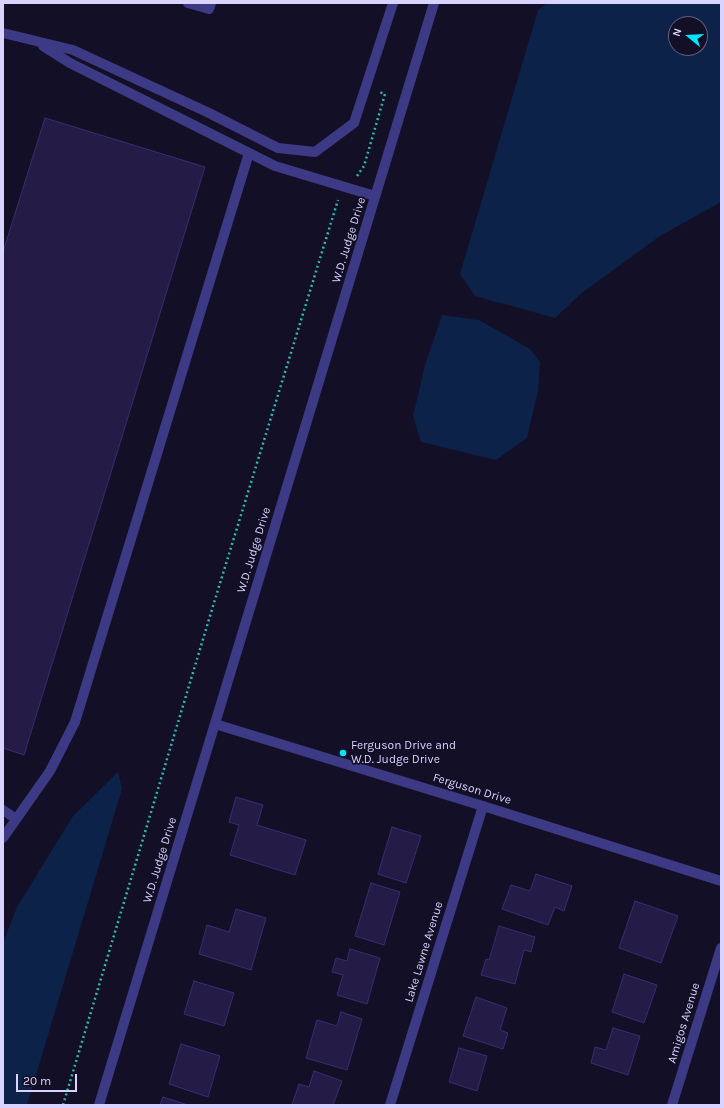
<!DOCTYPE html>
<html>
<head>
<meta charset="utf-8">
<style>
  body { margin:0 }
  #map { position:relative; width:724px; height:1108px; overflow:hidden; background:#130f26; font-family:Karla,sans-serif }
  canvas { display:block }
  .frame { position:absolute; inset:0; border:4px solid #d9d4ff; pointer-events:none }
  .north { position:absolute; left:668px; top:16px; width:40px; height:40px; box-sizing:border-box; background:#130f26; border:1px solid #625e7d; border-radius:50%; rotate:288deg; font-size:11px; font-weight:700; line-height:16px; text-align:center; color:#d9d4ff }
  .north::after { content:''; display:block; margin:auto; width:14px; height:18px; background:#00e5ff; clip-path:polygon(50% 0,100% 100%,50% 72%,0 100%) }
  .scale { position:absolute; left:16px; top:1074px; width:61px; height:18px; box-sizing:border-box; border:2px solid #d9d4ff; border-top:0; padding-left:5px; font-size:12px; line-height:14px; white-space:nowrap; color:#d9d4ff; -webkit-text-stroke:3px #130f26; paint-order:stroke }
</style>
</head>
<body>
<div id="map">
<canvas width="724" height="1108"></canvas>
<div class="frame"></div>
<div class="north">N</div>
<div class="scale">20 m</div>
</div>
<script>
const ctx = document.querySelector('canvas').getContext('2d');
ctx.lineJoin = 'round';
function fillPath(path, color) {
  ctx.fillStyle = color;
  ctx.fill(path, 'evenodd');
}
function toPath(rows) {
  const path = new Path2D();
  for (const r of rows) {
    path.moveTo(r[0], r[1]);
    for (let i = 2; i < r.length; i += 2) path.lineTo(r[i], r[i + 1]);
  }
  return path;
}
function stroke(path, color, width, dash) {
  ctx.strokeStyle = color;
  ctx.lineWidth = width;
  ctx.lineCap = dash ? 'butt' : 'round';
  ctx.setLineDash(dash || []);
  ctx.stroke(path);
}
function write(font, color, halo, rows, align = 'center') {
  ctx.font = font + ' Karla,sans-serif';
  ctx.lineWidth = 3.5;
  ctx.setLineDash([]);
  ctx.textBaseline = 'middle';
  ctx.strokeStyle = halo;
  ctx.fillStyle = color;
  for (const [text, x, y, turn = 0] of rows) {
    ctx.save();
    ctx.translate(x, y);
    ctx.rotate((+turn || 0) * Math.PI / 180);
    ctx.textAlign = isNaN(turn) ? turn : align;
    if (halo) ctx.strokeText(text, 0, 0);
    ctx.fillText(text, 0, 0);
    ctx.restore();
  }
}
fillPath(toPath([
  [547,3,721,3,721,202,660,236,583,292,555,318,475,296,460,274,538,10],
  [676,24,700,24,700,48,676,48],
  [442,315,479,320,530,349,540,362,538,391,527,438,496,460,421,442,413,416,425,365],
  [118,772,122,789,27,1105,3,1105,3,943,17,907,73,816]
]), '#0c2248');
const building = toPath([
  [45,118,205,167,24,755,3,748,3,252,45,118],
  [236,797,263,805,257,825,306,840,295,875,230,855,239,825,229,822,236,797],
  [392,827,421,836,406,883,378,874,392,827],
  [536,874,572,886,564,911,555,907,548,925,502,909,511,885,530,891,536,874],
  [371,883,400,892,384,945,355,936,371,883],
  [635,901,678,916,661,963,619,948,635,901],
  [236,909,266,918,251,970,199,954,207,925,229,932,236,909],
  [499,926,535,937,531,952,524,950,515,984,481,975,486,959,489,960,499,926],
  [350,949,380,958,367,1004,337,995,343,975,332,972,336,958,347,961,350,949],
  [624,974,657,985,644,1023,612,1012,624,974],
  [194,981,234,993,224,1026,184,1014,194,981],
  [476,997,507,1008,500,1030,508,1033,503,1049,463,1036,476,997],
  [341,1012,362,1019,347,1070,306,1058,317,1020,337,1026,341,1012],
  [613,1028,640,1036,628,1075,591,1063,595,1047,606,1050,613,1028],
  [181,1044,220,1056,208,1097,169,1084,181,1044],
  [459,1048,487,1056,477,1091,449,1082,459,1048],
  [314,1071,342,1081,333,1105,292,1105,299,1084,309,1087,314,1071],
  [163,1097,188,1105,160,1105,163,1097]
]);
fillPath(building, '#241b47');
stroke(building, '#3b2d73', 1);
stroke(toPath([
  [357,176,364,166,385,94,379,92],
  [63,1105,213,606,338,200]
]), '#2fb8b0', 2.5, [2, 3]);
stroke(toPath([
  [188,3,209,9,211,3],
  [3,33,73,50,207,112,278,148,315,152,354,123,393,3],
  [43,46,70,63,275,166,375,196],
  [3,810,16,819],
  [3,838,50,771,75,722,249,153]
]), '#3d3a85', 10);
stroke(toPath([
  [390,1105,483,806],
  [672,1105,721,948]
]), '#3d3a85', 10);
stroke(toPath([
  [215,724,483,806,721,881],
  [99,1105,434,3]
]), '#3d3a85', 10);
for (const [x, y, r, color] of [
  [343,753,4,"#00e5ff"]
]) {
  const dot = new Path2D();
  dot.arc(x, y, r, 0, 2 * Math.PI);
  ctx.fillStyle = color;
  ctx.fill(dot);
  stroke(dot, '#130f26', 1.5);
}
write('12px', '#d9d4ff', '#130f26', [
  ["W.D. Judge Drive",349,240,-73],
  ["W.D. Judge Drive",254,550,-73],
  ["Ferguson Drive",472,789,17],
  ["W.D. Judge Drive",160,860,-73],
  ["Lake Lawne Avenue",424,952,-73],
  ["Amigos Avenue",684,1023,-73]
]);
write('12px', '#d9d4ff', '#130f26', [
  ["Ferguson Drive and",351,746],
  ["W.D. Judge Drive",351,760]
], 'left');
</script>
</body>
</html>
